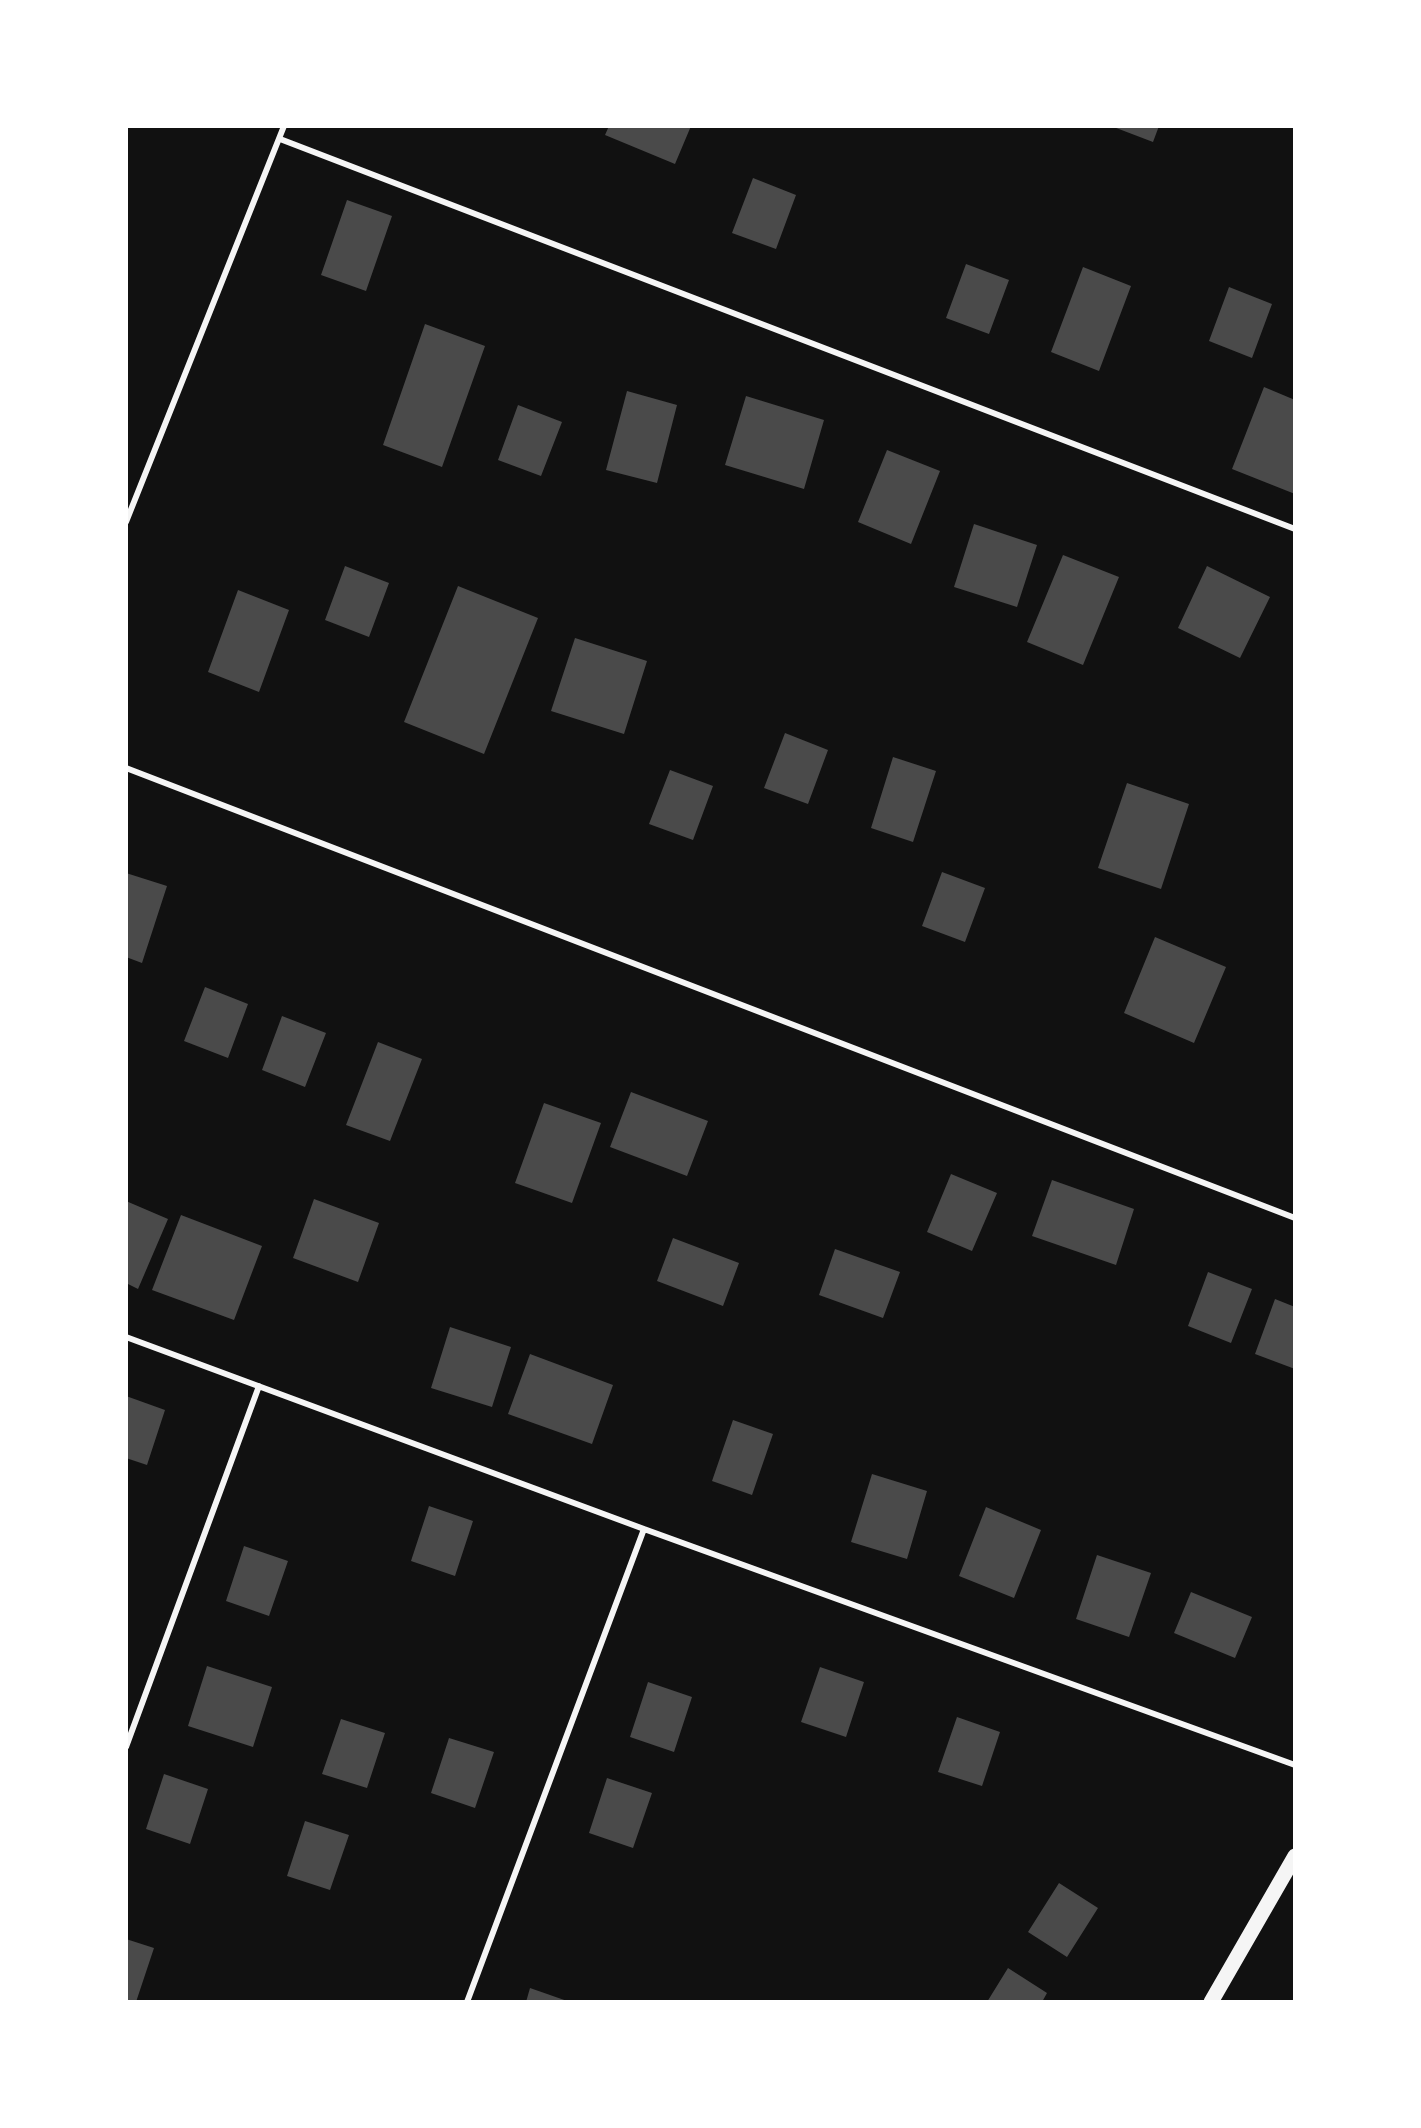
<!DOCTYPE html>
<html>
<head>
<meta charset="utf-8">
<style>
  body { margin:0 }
  #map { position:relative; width:1421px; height:2128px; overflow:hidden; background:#111; font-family:"PT Sans",sans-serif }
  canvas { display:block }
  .frame { position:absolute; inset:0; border:128px solid #fff; pointer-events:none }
</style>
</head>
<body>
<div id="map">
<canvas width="1421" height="2128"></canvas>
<div class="frame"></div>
</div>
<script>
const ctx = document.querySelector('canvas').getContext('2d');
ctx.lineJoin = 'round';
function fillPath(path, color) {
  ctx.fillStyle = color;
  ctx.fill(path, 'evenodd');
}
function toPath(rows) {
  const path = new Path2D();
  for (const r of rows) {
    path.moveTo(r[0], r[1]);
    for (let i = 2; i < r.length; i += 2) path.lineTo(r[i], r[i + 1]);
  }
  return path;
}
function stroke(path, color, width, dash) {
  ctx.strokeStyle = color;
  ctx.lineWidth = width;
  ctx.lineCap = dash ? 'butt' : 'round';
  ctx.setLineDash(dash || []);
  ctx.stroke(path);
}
fillPath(toPath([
  [609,126,691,126,675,164,605,135],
  [1111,126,1159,126,1153,142],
  [753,178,796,195,776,249,732,233],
  [347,200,392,216,366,291,321,275],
  [966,264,1009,280,989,334,946,318],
  [1083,267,1131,286,1099,371,1051,352],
  [1229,287,1272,304,1252,358,1209,341],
  [425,324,485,346,442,467,383,445],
  [1264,387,1295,400,1295,494,1232,469],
  [627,391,677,405,657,483,606,470],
  [746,396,824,420,804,489,725,465],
  [518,405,562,422,541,476,498,460],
  [887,450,940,471,911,544,858,522],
  [974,524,1037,545,1017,607,954,587],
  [1063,555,1119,577,1083,665,1027,642],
  [345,566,389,583,369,637,325,620],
  [1207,566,1270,597,1240,658,1178,628],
  [458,586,538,618,484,754,404,722],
  [238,590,289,610,259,692,208,672],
  [575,638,647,661,624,734,551,711],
  [785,733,828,750,808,804,764,788],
  [893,757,936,771,913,842,871,828],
  [670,770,713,786,693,840,649,824],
  [1127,783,1189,804,1161,889,1098,868],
  [942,872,985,888,965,942,922,926],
  [126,873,167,886,142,963,126,957],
  [1155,937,1226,967,1194,1043,1124,1013],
  [205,987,248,1004,228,1058,184,1041],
  [282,1016,326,1033,305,1087,262,1070],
  [378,1042,422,1059,390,1141,346,1125],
  [631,1092,708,1121,687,1176,610,1147],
  [544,1103,601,1123,572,1203,515,1183],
  [951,1174,997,1193,972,1251,927,1232],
  [1052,1180,1134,1209,1116,1265,1032,1236],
  [314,1199,379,1223,358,1282,293,1258],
  [126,1201,168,1219,138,1289,126,1283],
  [181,1215,262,1246,234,1320,152,1290],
  [673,1238,739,1263,723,1306,657,1281],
  [835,1249,900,1272,883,1318,819,1295],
  [1208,1272,1252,1289,1231,1343,1188,1326],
  [1275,1299,1295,1307,1295,1369,1255,1354],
  [450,1327,511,1347,492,1407,431,1388],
  [530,1354,613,1385,592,1444,508,1414],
  [126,1396,165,1410,147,1465,126,1458],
  [733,1420,773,1434,752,1495,712,1481],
  [872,1474,927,1491,907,1559,851,1542],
  [429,1506,473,1521,455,1576,411,1561],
  [986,1507,1041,1530,1014,1598,959,1576],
  [244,1546,288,1561,269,1616,226,1601],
  [1097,1555,1151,1573,1129,1637,1076,1619],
  [1191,1592,1252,1617,1235,1658,1174,1633],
  [207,1666,272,1687,253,1747,188,1726],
  [820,1667,864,1682,846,1737,801,1722],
  [648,1682,692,1697,674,1752,630,1737],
  [957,1717,1000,1732,982,1786,938,1772],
  [341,1719,385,1733,367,1788,322,1774],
  [449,1738,494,1752,475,1808,431,1793],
  [164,1774,208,1789,190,1844,146,1829],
  [607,1778,652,1793,633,1848,589,1833],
  [305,1821,349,1835,330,1890,287,1876],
  [1059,1883,1098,1908,1067,1957,1028,1932],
  [126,1939,154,1948,136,2002,126,2000],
  [1008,1968,1047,1993,1042,2002,987,2002],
  [530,1988,570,2002,526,2002]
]), '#4a4a4a');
stroke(toPath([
  [280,139,1295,529],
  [126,522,284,126],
  [126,768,1295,1218],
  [126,1337,644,1529,1295,1765],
  [126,1747,259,1386],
  [467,2002,644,1529]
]), '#f5f5f5', 6);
stroke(toPath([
  [1211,2002,1295,1856]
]), '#f5f5f5', 15);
</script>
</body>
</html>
